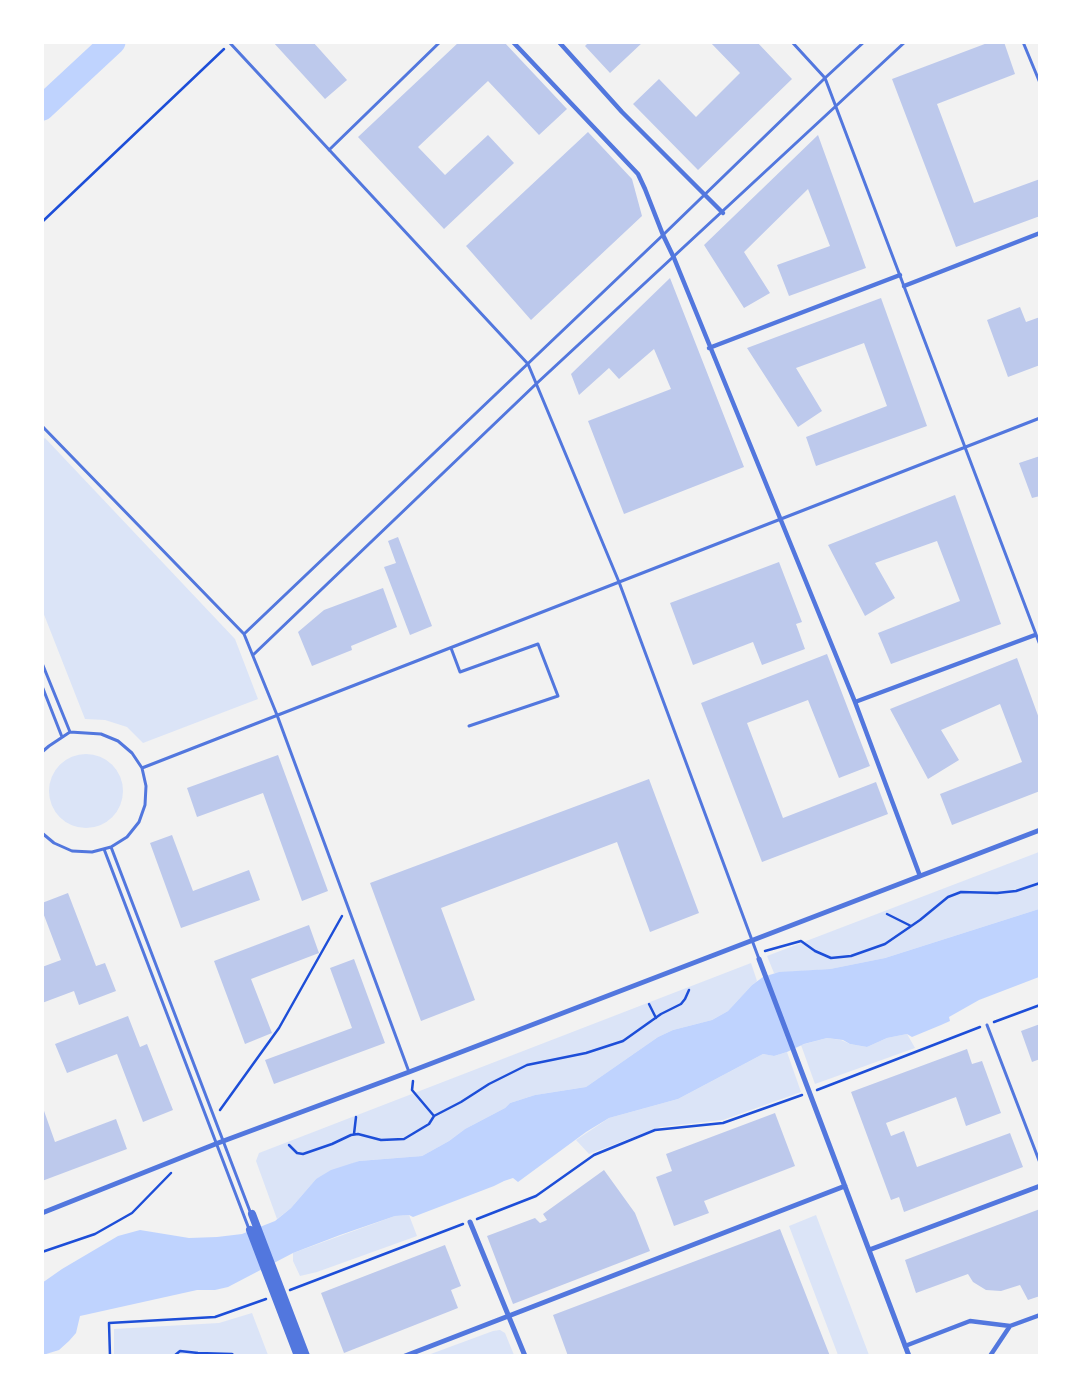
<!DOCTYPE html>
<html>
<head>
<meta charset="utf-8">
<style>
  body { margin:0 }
  #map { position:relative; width:1082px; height:1398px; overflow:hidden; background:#f2f2f2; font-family:"Archivo Narrow",sans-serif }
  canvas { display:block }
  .frame { position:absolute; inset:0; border:44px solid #fff; pointer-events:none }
</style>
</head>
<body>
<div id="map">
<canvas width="1082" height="1398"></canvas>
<div class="frame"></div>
</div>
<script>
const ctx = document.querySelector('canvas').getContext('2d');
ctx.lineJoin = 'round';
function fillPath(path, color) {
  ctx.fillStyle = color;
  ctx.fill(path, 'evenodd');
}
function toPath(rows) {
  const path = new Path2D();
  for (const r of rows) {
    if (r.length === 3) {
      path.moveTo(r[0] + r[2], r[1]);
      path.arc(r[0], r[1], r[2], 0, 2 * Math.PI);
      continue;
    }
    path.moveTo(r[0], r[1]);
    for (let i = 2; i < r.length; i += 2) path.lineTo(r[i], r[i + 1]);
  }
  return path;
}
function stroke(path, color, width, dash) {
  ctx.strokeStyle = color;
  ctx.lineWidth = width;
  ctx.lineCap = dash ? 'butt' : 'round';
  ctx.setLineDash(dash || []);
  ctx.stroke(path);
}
fillPath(toPath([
  [45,438,235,639,258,699,143,743,127,727,105,720,85,719,43,612,42,440],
  [86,791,37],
  [1039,852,1039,909,885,958,830,969,774,973,767,956],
  [751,963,757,981,752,985,728,1011,712,1020,673,1030,658,1037,586,1087,535,1095,510,1103,505,1108,465,1129,449,1141,422,1156,359,1161,316,1179,291,1208,277,1219,256,1161,259,1153],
  [907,1034,915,1048,815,1084,801,1045,827,1038,841,1040,850,1044,867,1047,887,1038],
  [787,1052,801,1092,723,1120,660,1127,589,1154,576,1140,609,1118,678,1099,763,1054,774,1056],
  [409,1215,417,1236,317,1272,300,1276,293,1261,293,1253,395,1216],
  [816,1215,869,1355,838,1355,789,1226],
  [252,1313,268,1355,114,1355,114,1329,219,1323],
  [500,1330,505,1333,514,1355,428,1355,493,1331]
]), '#dbe4f7');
fillPath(toPath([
  [1039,909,1039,977,979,1000,949,1017,950,1021,941,1025,912,1037,907,1034,887,1038,867,1047,850,1044,843,1040,827,1038,804,1044,787,1052,774,1056,763,1054,678,1099,609,1118,586,1132,518,1182,513,1178,504,1181,494,1186,413,1217,409,1215,395,1216,340,1235,293,1253,228,1287,215,1290,197,1290,80,1316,76,1333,69,1341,59,1350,43,1355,42,1283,62,1269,118,1236,140,1230,189,1238,217,1237,242,1234,275,1221,291,1208,316,1179,331,1170,359,1161,422,1156,449,1141,465,1129,505,1108,510,1103,535,1095,586,1087,658,1037,673,1030,712,1020,728,1011,752,985,763,977,779,972,830,969,885,958]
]), '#bfd3fe');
stroke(toPath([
  [42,108,113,42]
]), '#bfd3fe', 25);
fillPath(toPath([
  [273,42,313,42,347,80,325,99],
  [459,42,504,42,567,109,539,135,488,81,418,147,445,175,488,135,514,163,444,229,358,137],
  [589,42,643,42,610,73,585,46],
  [710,42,757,42,792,79,698,170,633,104,659,79,696,117,740,73],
  [990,42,1004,42,1015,74,937,104,974,203,1040,179,1040,216,956,247,892,79],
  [588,132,632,179,642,216,531,320,466,246],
  [818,135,866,268,789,296,777,265,830,246,808,189,744,252,770,293,744,308,704,245],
  [670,278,744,467,624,514,588,421,671,389,654,349,619,379,609,368,579,395,571,374],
  [881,298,927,426,816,466,806,437,887,406,864,343,796,368,822,411,798,427,747,348],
  [1020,307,1026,322,1040,317,1040,365,1008,377,987,320],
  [1040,456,1040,496,1032,498,1019,463],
  [955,495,1001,624,891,664,878,633,960,601,937,541,875,563,895,598,865,616,828,545],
  [398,537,432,626,410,635,384,567,396,563,388,541],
  [779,562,802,622,796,624,805,649,762,665,753,642,693,665,670,603],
  [383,588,397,627,351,646,352,650,312,666,298,632,324,610],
  [827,654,870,766,839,778,808,700,747,723,783,818,876,782,888,814,762,862,701,703],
  [1017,658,1040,721,1040,791,952,825,940,794,1022,762,1000,704,941,730,959,760,928,779,890,709],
  [278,755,328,891,302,901,263,793,197,817,187,788],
  [649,779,699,913,650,932,617,842,441,908,475,1000,421,1021,370,883],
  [172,835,193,891,249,870,260,900,181,928,150,843],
  [68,893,96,966,105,963,116,991,79,1005,74,991,42,1003,42,967,61,960,42,910,42,903],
  [309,925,319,953,251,979,272,1033,245,1044,214,961],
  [354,959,385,1043,274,1084,265,1060,352,1028,330,968],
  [128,1016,140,1047,147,1044,173,1110,143,1122,117,1054,67,1073,55,1044],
  [1040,1024,1040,1059,1032,1062,1021,1031],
  [967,1049,972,1064,982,1061,1001,1113,966,1126,956,1097,886,1123,891,1136,904,1131,917,1167,1010,1133,1023,1167,904,1212,899,1197,891,1200,851,1092],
  [43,1108,55,1142,116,1119,127,1149,42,1181],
  [775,1113,795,1166,704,1201,709,1213,674,1226,656,1177,672,1171,666,1154],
  [604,1170,635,1213,650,1251,513,1304,487,1236,535,1218,540,1223,547,1220,543,1214],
  [1040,1209,1040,1296,1028,1300,1020,1285,1001,1291,986,1290,973,1282,968,1274,916,1293,905,1260],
  [780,1229,830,1356,568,1356,553,1315],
  [445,1245,461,1286,451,1290,458,1308,344,1353,321,1293]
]), '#bdc9ec');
stroke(toPath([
  [42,222,224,49],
  [887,914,911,926],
  [765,951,801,941,815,951,831,958,851,956,885,944,920,920,948,897,961,892,997,893,1016,891,1040,883],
  [649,1004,656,1018],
  [994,1022,1040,1005],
  [413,1081,412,1090,434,1116],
  [817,1090,980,1027],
  [220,1110,279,1028,342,916],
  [354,1134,356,1117],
  [289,1145,297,1153,303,1154,332,1144,351,1135,358,1134,381,1140,404,1139,429,1124,434,1116,461,1102,489,1084,527,1065,586,1053,623,1041,661,1014,681,1004,685,999,689,990],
  [477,1219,536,1196,594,1155,655,1130,723,1123,802,1095],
  [42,1252,95,1234,132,1213,171,1173],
  [290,1290,463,1224],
  [110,1356,109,1323,215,1317,266,1299],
  [174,1356,180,1351,198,1353,232,1354,234,1356]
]), '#1d4ed8', 2.5);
stroke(toPath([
  [792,42,825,78,1040,645],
  [1023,42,1040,83],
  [230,43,528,364,619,582,759,959],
  [329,150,440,42],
  [42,426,244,634,277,715,409,1072],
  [244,634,663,235,825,78,864,42],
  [451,648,460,672,538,644,558,696,469,726],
  [253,655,536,384,905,42],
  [42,663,70,732],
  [42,686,62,737],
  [42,752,49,746,70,732,101,734,118,741,132,753,142,768,146,786,145,805,139,822,127,837,111,847,92,852,72,851,54,843,42,833],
  [142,768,1040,418],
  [111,847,251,1214],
  [104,849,249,1229],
  [987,1025,1040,1163]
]), '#5277de', 3);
stroke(toPath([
  [513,42,638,174,645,189,663,235,674,258,855,702,920,876],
  [559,42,622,112,723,213],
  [904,286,1040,233],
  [709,348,900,275],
  [855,702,1035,635],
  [905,1346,970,1321,1010,1326],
  [990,1356,1010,1326,1040,1315]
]), '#5277de', 4.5);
stroke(toPath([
  [759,959,909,1356],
  [42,1213,218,1143,409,1072,1040,830],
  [470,1222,525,1356],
  [869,1250,1040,1186],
  [405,1356,845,1186]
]), '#5277de', 5);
stroke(toPath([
  [252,1214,306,1356],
  [250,1230,298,1356]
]), '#5277de', 8);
</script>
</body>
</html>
